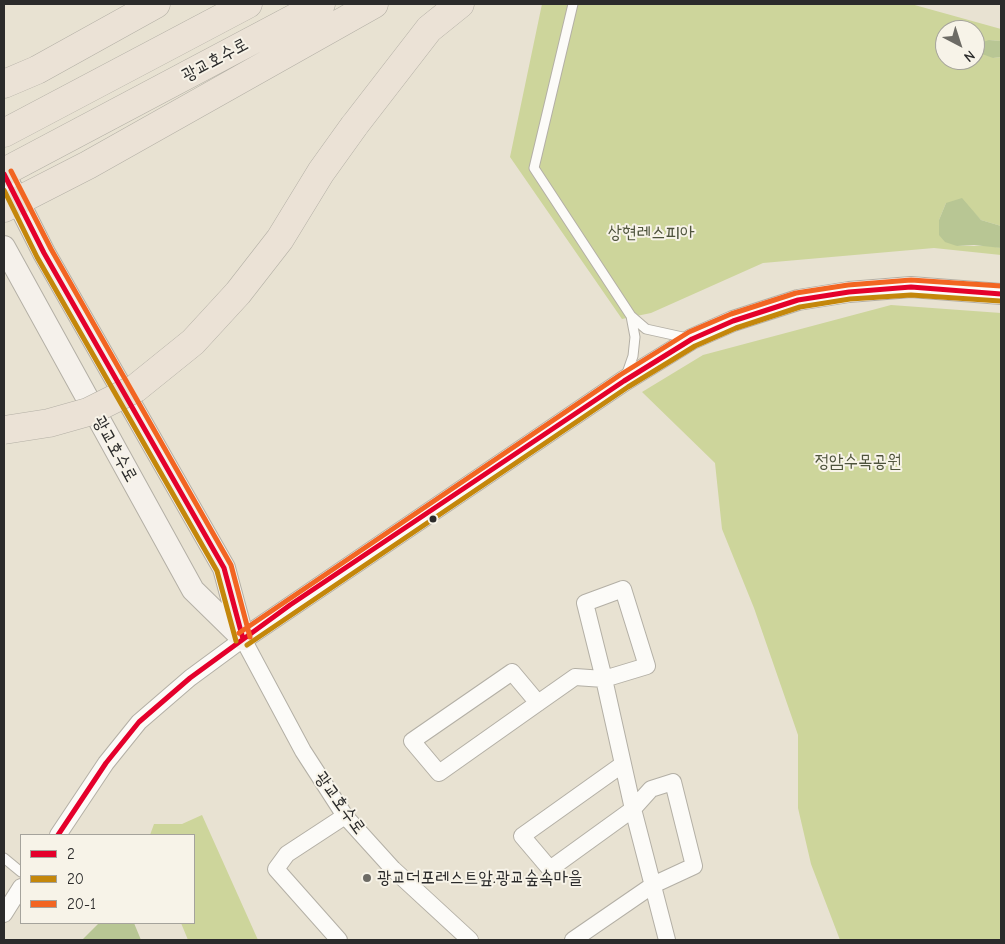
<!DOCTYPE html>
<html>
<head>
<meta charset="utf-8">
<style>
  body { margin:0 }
  #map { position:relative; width:1005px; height:944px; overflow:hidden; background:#e8e2d2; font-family:"Comic Neue",sans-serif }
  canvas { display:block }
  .frame { position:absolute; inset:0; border:5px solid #2b2b2b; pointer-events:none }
  .legend { position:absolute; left:20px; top:834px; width:175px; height:90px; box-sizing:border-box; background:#f7f3e8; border:1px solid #a5a39c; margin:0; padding:6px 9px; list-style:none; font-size:15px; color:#2b2b2b }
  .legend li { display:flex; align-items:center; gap:10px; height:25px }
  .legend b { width:25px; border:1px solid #a5a39c }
  .north { position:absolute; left:935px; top:20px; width:50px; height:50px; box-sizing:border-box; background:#f7f3e8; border:1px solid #a5a39c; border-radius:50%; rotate:140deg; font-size:14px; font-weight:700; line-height:20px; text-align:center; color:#2b2b2b }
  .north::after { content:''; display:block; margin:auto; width:18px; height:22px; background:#6d6b65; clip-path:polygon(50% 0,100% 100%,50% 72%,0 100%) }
</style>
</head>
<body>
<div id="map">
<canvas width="1005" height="944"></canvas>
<div class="frame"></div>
<ul class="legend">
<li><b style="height:6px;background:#e4002b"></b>2</li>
<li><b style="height:6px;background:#c4870b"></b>20</li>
<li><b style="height:6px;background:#f26522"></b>20-1</li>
</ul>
<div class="north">N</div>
</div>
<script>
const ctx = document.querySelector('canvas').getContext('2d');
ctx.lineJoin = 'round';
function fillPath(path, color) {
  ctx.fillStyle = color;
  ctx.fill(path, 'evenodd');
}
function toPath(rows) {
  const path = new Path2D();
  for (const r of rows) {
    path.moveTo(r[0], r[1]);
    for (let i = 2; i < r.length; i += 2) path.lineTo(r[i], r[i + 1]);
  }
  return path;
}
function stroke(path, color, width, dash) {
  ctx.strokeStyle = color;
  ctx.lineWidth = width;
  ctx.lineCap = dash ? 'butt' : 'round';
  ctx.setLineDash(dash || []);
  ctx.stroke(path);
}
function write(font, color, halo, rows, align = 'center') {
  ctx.font = font + ' "Comic Neue","Poor Story",sans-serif';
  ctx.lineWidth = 4;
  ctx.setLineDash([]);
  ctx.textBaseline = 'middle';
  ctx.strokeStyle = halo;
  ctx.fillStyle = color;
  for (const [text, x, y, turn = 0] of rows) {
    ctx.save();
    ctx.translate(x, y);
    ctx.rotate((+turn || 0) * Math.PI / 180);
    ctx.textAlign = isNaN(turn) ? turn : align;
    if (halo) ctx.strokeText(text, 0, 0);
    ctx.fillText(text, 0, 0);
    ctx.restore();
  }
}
fillPath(toPath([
  [542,4,911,4,1001,29,1001,41,989,40,993,58,1001,57,1001,226,981,220,972,211,946,203,939,220,957,246,990,246,1001,248,1001,255,934,248,763,263,651,313,622,319,510,157],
  [945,30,975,30,975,60,945,60],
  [891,305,1001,313,1001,940,840,940,811,864,798,808,798,735,754,608,722,529,715,463,642,392,703,355],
  [202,815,258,940,188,940,181,923,194,923,194,835,150,835,154,824,182,824]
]), '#cdd59b');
fillPath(toPath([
  [989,40,1001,41,1001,57,993,58,982,54,980,43],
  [962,198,981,220,1001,226,1001,248,974,245,957,246,945,242,939,235,939,220,946,203],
  [99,923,134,923,141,940,82,940]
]), '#b8c694');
const service = toPath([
  [573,4,534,168,631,316,646,329,687,338],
  [626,376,633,356,635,337,631,316],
  [4,858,21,872]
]);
const minor = toPath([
  [538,703,512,672,412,741,439,773,538,703,575,677,604,679,647,666,623,589,585,603,604,679,633,809,667,940],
  [58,835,106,763,139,722,190,678,243,639,303,751,345,816,393,869,470,940],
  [4,914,21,887],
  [339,940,276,869,287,854,345,816],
  [573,940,653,885,694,866,673,782,651,789,633,809,550,869,522,836,623,764]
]);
const tertiary = toPath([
  [243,639,624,381,692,339,733,321,798,300,849,292,911,287,1001,294]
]);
const secondary = toPath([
  [4,174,44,253,224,568,243,639],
  [4,247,193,590,242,638]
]);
const trunk = toPath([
  [4,84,37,70,156,4],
  [354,126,429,29,460,4],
  [4,133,248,4],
  [4,172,321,4],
  [4,208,88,165,374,4]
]);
stroke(service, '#b3afa5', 11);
stroke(minor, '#b3afa5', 18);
stroke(tertiary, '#b3afa5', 22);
stroke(secondary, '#b3afa5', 24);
stroke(trunk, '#b3afa5', 29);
stroke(service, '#fcfbf8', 9);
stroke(minor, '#fcfbf8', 16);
stroke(tertiary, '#fcfbf8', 20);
stroke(secondary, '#f5f1eb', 22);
stroke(trunk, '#ebe2d6', 28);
const trunkBridge = toPath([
  [4,430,49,423,88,412,136,388,193,342,238,293,280,239,321,172,354,126]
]);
stroke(trunkBridge, '#b3afa5', 29, []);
stroke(trunkBridge, '#ebe2d6', 28);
stroke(toPath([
  [4,174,44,253,224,568,243,639],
  [58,835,106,763,139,722,190,678,290,605,624,381,692,339,733,321,798,300,849,292,911,287,1001,294]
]), '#e4002b', 5);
stroke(toPath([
  [4,190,37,257,217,571,236,641],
  [247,645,628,387,695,346,736,328,800,307,850,299,911,295,1000,301]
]), '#c4870b', 5);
stroke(toPath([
  [11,171,51,249,231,565,250,637],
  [239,633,620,375,689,332,731,314,796,293,848,285,911,280,1001,286]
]), '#f26522', 5);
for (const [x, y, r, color] of [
  [433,519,4.5,"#2b2b2b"],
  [367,878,5,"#6d6b65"]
]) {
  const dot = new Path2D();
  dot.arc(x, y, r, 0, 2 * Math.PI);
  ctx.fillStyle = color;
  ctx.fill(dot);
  stroke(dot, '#f7f3e8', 2);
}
write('18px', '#2b2b2b', '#f7f3e8', [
  ["광교호수로",215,60,-28],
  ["광교호수로",115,449,61],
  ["광교호수로",340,803,54]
]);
write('18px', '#4e533c', '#f7f3e8', [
  ["상현레스피아",651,233],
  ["정암수목공원",858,462]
]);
write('18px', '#2b2b2b', '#f7f3e8', [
  ["광교더포레스트앞.광교숲속마을",377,878]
], 'left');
</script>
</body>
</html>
